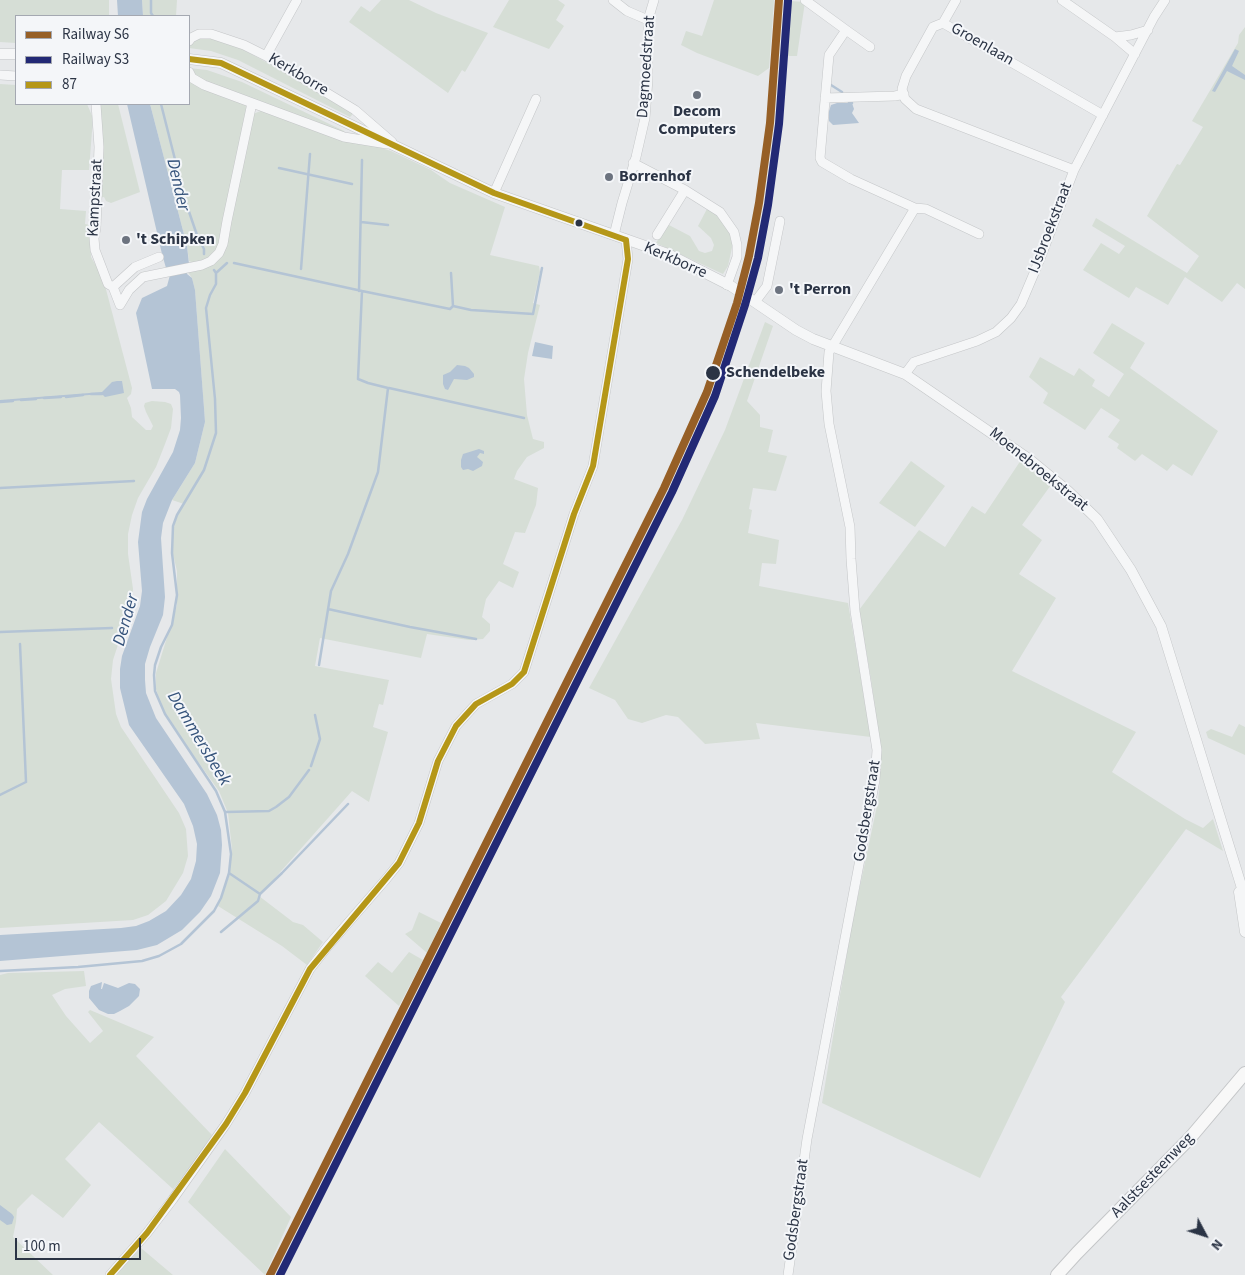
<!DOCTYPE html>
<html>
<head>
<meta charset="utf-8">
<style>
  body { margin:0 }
  #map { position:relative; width:1245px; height:1275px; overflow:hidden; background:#e6e8ea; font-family:"Source Sans 3",sans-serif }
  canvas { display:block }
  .legend { position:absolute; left:15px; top:15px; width:175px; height:90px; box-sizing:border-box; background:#f4f6f9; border:1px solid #a4a8b1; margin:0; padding:6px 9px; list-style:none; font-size:15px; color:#2b3445 }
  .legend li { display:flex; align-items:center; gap:10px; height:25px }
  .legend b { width:25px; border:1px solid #a4a8b1 }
  .north { position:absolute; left:1180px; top:1210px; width:50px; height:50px; -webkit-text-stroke:4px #f4f6f9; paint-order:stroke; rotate:130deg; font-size:14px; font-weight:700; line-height:20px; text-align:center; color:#2b3445 }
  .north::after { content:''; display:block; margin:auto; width:18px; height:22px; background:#2b3445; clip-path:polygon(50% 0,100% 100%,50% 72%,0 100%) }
  .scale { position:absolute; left:15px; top:1238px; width:126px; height:22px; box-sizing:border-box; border:2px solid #2b3445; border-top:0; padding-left:6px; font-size:15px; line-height:18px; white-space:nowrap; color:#2b3445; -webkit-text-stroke:4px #f4f6f9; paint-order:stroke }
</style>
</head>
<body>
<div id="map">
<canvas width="1245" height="1275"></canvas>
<ul class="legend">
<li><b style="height:6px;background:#965f26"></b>Railway S6</li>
<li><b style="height:6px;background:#222975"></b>Railway S3</li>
<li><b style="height:6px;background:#b59718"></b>87</li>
</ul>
<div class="north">N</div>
<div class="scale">100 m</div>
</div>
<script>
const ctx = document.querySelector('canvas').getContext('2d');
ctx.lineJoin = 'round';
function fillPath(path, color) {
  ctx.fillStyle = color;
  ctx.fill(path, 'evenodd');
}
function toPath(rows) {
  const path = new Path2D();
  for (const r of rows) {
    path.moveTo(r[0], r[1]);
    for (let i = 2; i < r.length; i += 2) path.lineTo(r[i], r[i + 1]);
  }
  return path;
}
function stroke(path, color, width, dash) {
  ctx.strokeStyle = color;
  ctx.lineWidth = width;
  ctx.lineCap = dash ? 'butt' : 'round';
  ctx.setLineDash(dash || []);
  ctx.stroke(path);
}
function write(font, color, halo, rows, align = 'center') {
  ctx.font = font + ' "Source Sans 3",sans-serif';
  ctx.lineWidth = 4;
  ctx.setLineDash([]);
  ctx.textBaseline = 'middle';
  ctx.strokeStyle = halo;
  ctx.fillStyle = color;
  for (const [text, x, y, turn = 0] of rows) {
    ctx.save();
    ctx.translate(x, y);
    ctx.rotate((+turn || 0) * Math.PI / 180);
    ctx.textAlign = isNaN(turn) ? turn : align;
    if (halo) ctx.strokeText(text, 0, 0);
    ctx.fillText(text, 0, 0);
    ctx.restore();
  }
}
fillPath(toPath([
  [0,0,109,0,109,16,16,16,16,43,0,42],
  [142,0,177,0,176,16,143,16],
  [381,0,409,0,436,13,488,33,465,72,462,70,448,93,349,22,361,6,370,12],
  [509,0,558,0,565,5,556,20,564,26,549,49,493,27],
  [714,0,774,0,769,68,758,76,697,53,681,45,686,31,702,36],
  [790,1,805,2,797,56,786,56],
  [1245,27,1245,289,1237,283,1222,302,1185,277,1168,305,1136,287,1129,298,1083,270,1101,243,1119,254,1125,246,1092,226,1096,218,1187,273,1199,256,1147,216,1177,164,1180,165,1203,127,1192,121,1238,43,1239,35],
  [200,37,212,38,240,48,275,67,352,113,352,115,350,117,238,60,211,51,189,48,189,44],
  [189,68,207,70,242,82,344,131,346,134,202,83],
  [189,76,248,102,221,241,213,256,196,264,189,261,187,246,150,104,189,104],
  [0,84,16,85,16,104,87,104,93,118,89,170,62,170,60,209,86,211,85,224,90,225,91,257,103,278,132,388,131,394,127,398,131,408,132,417,146,430,151,430,153,426,146,412,144,406,145,403,152,401,165,402,171,404,173,409,171,428,165,444,156,467,138,498,132,515,128,534,128,554,133,589,132,602,113,660,111,679,116,714,121,727,179,813,186,829,188,856,183,873,166,901,148,915,133,920,0,928],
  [99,104,118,104,140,192,111,203,106,201,104,197,99,198],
  [263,110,391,151,431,170,450,183,505,207,490,255,539,266,540,272,533,303,540,305,528,353,524,379,527,415,533,439,544,442,544,448,527,457,517,471,514,479,538,488,536,505,525,533,515,532,503,564,519,572,513,588,499,581,486,599,482,617,490,624,490,631,483,639,469,640,427,634,421,658,320,638,315,666,389,680,383,705,379,704,373,727,388,732,369,802,352,791,259,896,293,922,303,925,323,942,307,965,282,946,218,906,229,877,232,849,228,813,219,791,193,755,162,708,156,689,156,673,177,605,177,571,172,550,173,531,176,519,184,504,172,500,195,463,205,422,195,290,192,278,187,271,217,258,253,114],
  [708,207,715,213,731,234,733,243,728,266,723,274,656,243,667,224,690,236,699,251,705,253,712,251,714,245,711,238,698,226],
  [765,322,773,326,747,401,760,415,760,427,773,430,768,452,787,456,776,491,753,488,749,509,752,510,748,533,779,540,776,564,762,563,759,586,848,603,871,737,756,723,760,739,705,744,678,717,666,715,642,723,628,719,615,700,589,688,682,520,725,430],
  [1112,323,1145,343,1130,368,1218,431,1192,476,1173,464,1167,471,1142,454,1135,461,1117,448,1119,444,1108,437,1120,420,1101,408,1085,430,1043,403,1048,393,1029,377,1040,357,1074,376,1079,368,1095,380,1092,386,1109,397,1124,374,1093,353],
  [1021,460,1051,485,1022,525,1042,540,1019,574,1056,598,1012,671,1136,732,1112,772,1185,819,1203,828,1213,819,1223,851,1186,829,1061,997,1065,1002,980,1178,822,1103,851,929,878,801,880,782,880,745,871,679,859,610,919,530,945,547,972,506,985,514],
  [911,461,945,486,915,527,879,503],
  [1239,724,1245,727,1245,755,1208,738,1206,732,1211,729,1232,737],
  [419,912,441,923,427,953,405,934,412,930],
  [409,952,423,960,399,1006,365,976,378,962,392,973],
  [84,971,86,986,65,989,52,995,66,1016,90,1043,103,1031,88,1012,90,1010,154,1037,136,1056,212,1135,194,1162,173,1189,99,1122,65,1159,91,1185,63,1218,32,1194,17,1209,16,1222,13,1237,53,1275,0,1275,0,975,8,973],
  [225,1149,291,1217,265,1275,188,1202],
  [141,1248,173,1275,116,1275]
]), '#d6ded6');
fillPath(toPath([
  [117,0,142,0,143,16,118,16],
  [1235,49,1239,51,1232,66,1245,75,1245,80,1227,71,1215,92,1212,91],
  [837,103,852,103,854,109,852,113,859,123,833,125,829,121,829,111,831,105],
  [127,104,150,104,187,246,189,264,186,265,187,274,192,278,195,290,204,408,205,422,195,463,172,500,163,523,161,538,165,597,163,615,150,647,145,664,145,680,146,693,156,718,207,794,217,815,221,830,222,845,220,873,211,896,200,912,182,930,157,945,137,950,0,961,0,935,121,928,136,926,149,921,166,911,181,895,191,879,196,861,197,844,193,826,184,804,129,725,120,688,120,669,122,656,140,606,142,591,138,542,142,512,147,499,173,452,180,430,181,418,180,395,179,392,175,389,152,389,136,313,142,298,167,286,170,275,169,268,166,268,162,254],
  [535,342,553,346,552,359,532,356],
  [457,365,465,366,469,368,474,374,474,377,467,380,454,379,448,390,445,389,443,384,443,375,450,372],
  [117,381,122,381,124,393,105,397,102,394,0,402,0,400,102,392,112,382],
  [479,449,484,451,484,454,480,453,477,457,483,462,482,466,473,471,468,469,463,470,461,467,461,460,463,454],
  [102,982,101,989,102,989,104,983,118,988,129,983,135,984,140,989,139,996,129,1006,120,1011,114,1014,108,1014,99,1010,89,998,89,991,91,986],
  [0,1205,12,1214,14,1217,12,1224,7,1225,0,1220]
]), '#b4c4d5');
stroke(toPath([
  [151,0,151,13,153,16],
  [831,85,842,92],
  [849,102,852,103],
  [161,104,186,203,198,238,204,249,204,254],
  [279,168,352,184],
  [361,222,388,225],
  [234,263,362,291,358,379,368,383,388,388,378,472,348,554,331,591,319,665],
  [301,269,310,154],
  [216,273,227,263],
  [359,291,362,160],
  [362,291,450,309,453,306,451,273],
  [453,306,471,310,533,314,542,268],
  [389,388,524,418],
  [91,394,102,394],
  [66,397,83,395],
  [44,398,61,397],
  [21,400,36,399],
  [0,402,13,401],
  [0,488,134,481],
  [328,609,410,627,476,639],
  [0,632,112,628],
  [311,766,320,739,315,715],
  [0,795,26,782,20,644],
  [226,812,269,811,276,807,289,797,309,770],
  [229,873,260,894,282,873,348,804],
  [221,932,258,901,260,894],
  [0,971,78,967,142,961,159,956,181,944,214,911,221,898,229,873,231,854,225,812,216,791,165,714,155,691,154,675,155,665,161,647,172,625,177,595,172,553,173,526,177,515,204,470,216,433,215,399,206,308,210,295,216,284,216,273,214,270]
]), '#b4c4d5', 2.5);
const minor = toPath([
  [613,0,627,11,648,20],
  [805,0,846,30],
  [1062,0,1115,37,1135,54],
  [943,23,956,0],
  [1115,37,1131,35,1148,30],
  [189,41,191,38,199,34,211,34,244,45,266,56,355,110,392,142],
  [870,47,846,30,829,55,820,158,822,162,851,179,915,208],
  [266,56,297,0],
  [189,72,192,78,204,85,344,137,387,144],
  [0,75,16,76],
  [825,98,895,96,904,94],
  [96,104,99,147,96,228,94,238,95,250,108,284,113,287,120,305],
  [633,163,685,190,720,212,734,232,737,245,737,257,727,285],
  [1074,170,916,109,905,99,902,89,906,76,933,27,943,23,1103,115],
  [494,193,536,99],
  [614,235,622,203,636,157,645,118,648,79,648,20,654,0],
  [657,235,685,190],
  [113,287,135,267,159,257],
  [755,302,767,286,780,221],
  [120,305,129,290,143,277,202,265,211,261,219,253,223,244,227,221,252,103],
  [905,374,914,362,977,341,996,332,1011,318,1021,304,1040,259,1074,170,1154,17,1165,0],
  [110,1275,147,1233,173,1199,226,1124,245,1093,310,969,328,946,387,878,399,863,419,823,438,761,456,726,476,704,512,684,524,672,574,514,593,466,628,259,626,240],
  [788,1275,807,1139,875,780,877,750,855,611,851,559,850,527,829,424,826,391,829,352,915,208,926,209,979,234]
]);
const tertiary = toPath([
  [0,54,16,54],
  [189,59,221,63,494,193,668,254,731,286,796,330,813,339,905,374,1029,459,1068,491,1097,519,1131,570,1161,626,1245,898],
  [1239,892,1245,932]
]);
const secondary = toPath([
  [1057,1275,1077,1253,1190,1138,1245,1073]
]);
stroke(minor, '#c4c6c8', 10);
stroke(tertiary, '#c4c6c8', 11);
stroke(secondary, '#c4c6c8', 14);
stroke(minor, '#f5f6f7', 9);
stroke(tertiary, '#f5f6f7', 10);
stroke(secondary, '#f8f8f8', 12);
stroke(toPath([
  [189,59,221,63,494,193,626,240],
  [110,1275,147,1233,226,1124,245,1093,310,969,399,863,419,823,438,761,456,726,476,704,512,684,524,672,574,514,593,466,628,259,626,240]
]), '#b59718', 6);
stroke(toPath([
  [270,1275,664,488,707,392,737,303,749,256,759,203,770,123,779,0]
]), '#965f26', 8);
stroke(toPath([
  [280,1275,672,492,715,396,745,305,758,258,768,205,779,124,788,1]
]), '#222975', 8);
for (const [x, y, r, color] of [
  [697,95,5,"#6c737f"],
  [609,177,5,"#6c737f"],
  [579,223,4.5,"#2b3445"],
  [126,240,5,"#6c737f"],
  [779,290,5,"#6c737f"],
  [713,373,8,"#2b3445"]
]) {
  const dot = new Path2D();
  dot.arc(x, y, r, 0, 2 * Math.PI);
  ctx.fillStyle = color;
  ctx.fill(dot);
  stroke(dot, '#f4f6f9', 2);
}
write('16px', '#2b3445', '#f4f6f9', [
  ["Groenlaan",982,45,30],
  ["Dagmoedstraat",647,67,-86],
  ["Kerkborre",298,75,31],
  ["Kampstraat",96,198,-87],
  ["IJsbroekstraat",1051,228,-69],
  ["Kerkborre",675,261,24],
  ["Moenebroekstraat",1038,470,39],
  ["Godsbergstraat",868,811,-81],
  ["Aalstsesteenweg",1153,1176,-46],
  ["Godsbergstraat",797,1210,-82]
]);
write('bold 16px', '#2b3445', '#f4f6f9', [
  ["Decom",697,112,"center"],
  ["Computers",697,130,"center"],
  ["Borrenhof",619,177],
  ["'t Schipken",136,240],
  ["'t Perron",789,290]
], 'left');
write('bold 16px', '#2b3445', '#f4f6f9', [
  ["Schendelbeke",726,373]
], 'left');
write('italic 18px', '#34527a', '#f4f6f9', [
  ["Dender",177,185,77],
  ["Dender",127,620,-74],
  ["Dammersbeek",198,739,59]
]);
</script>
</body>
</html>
